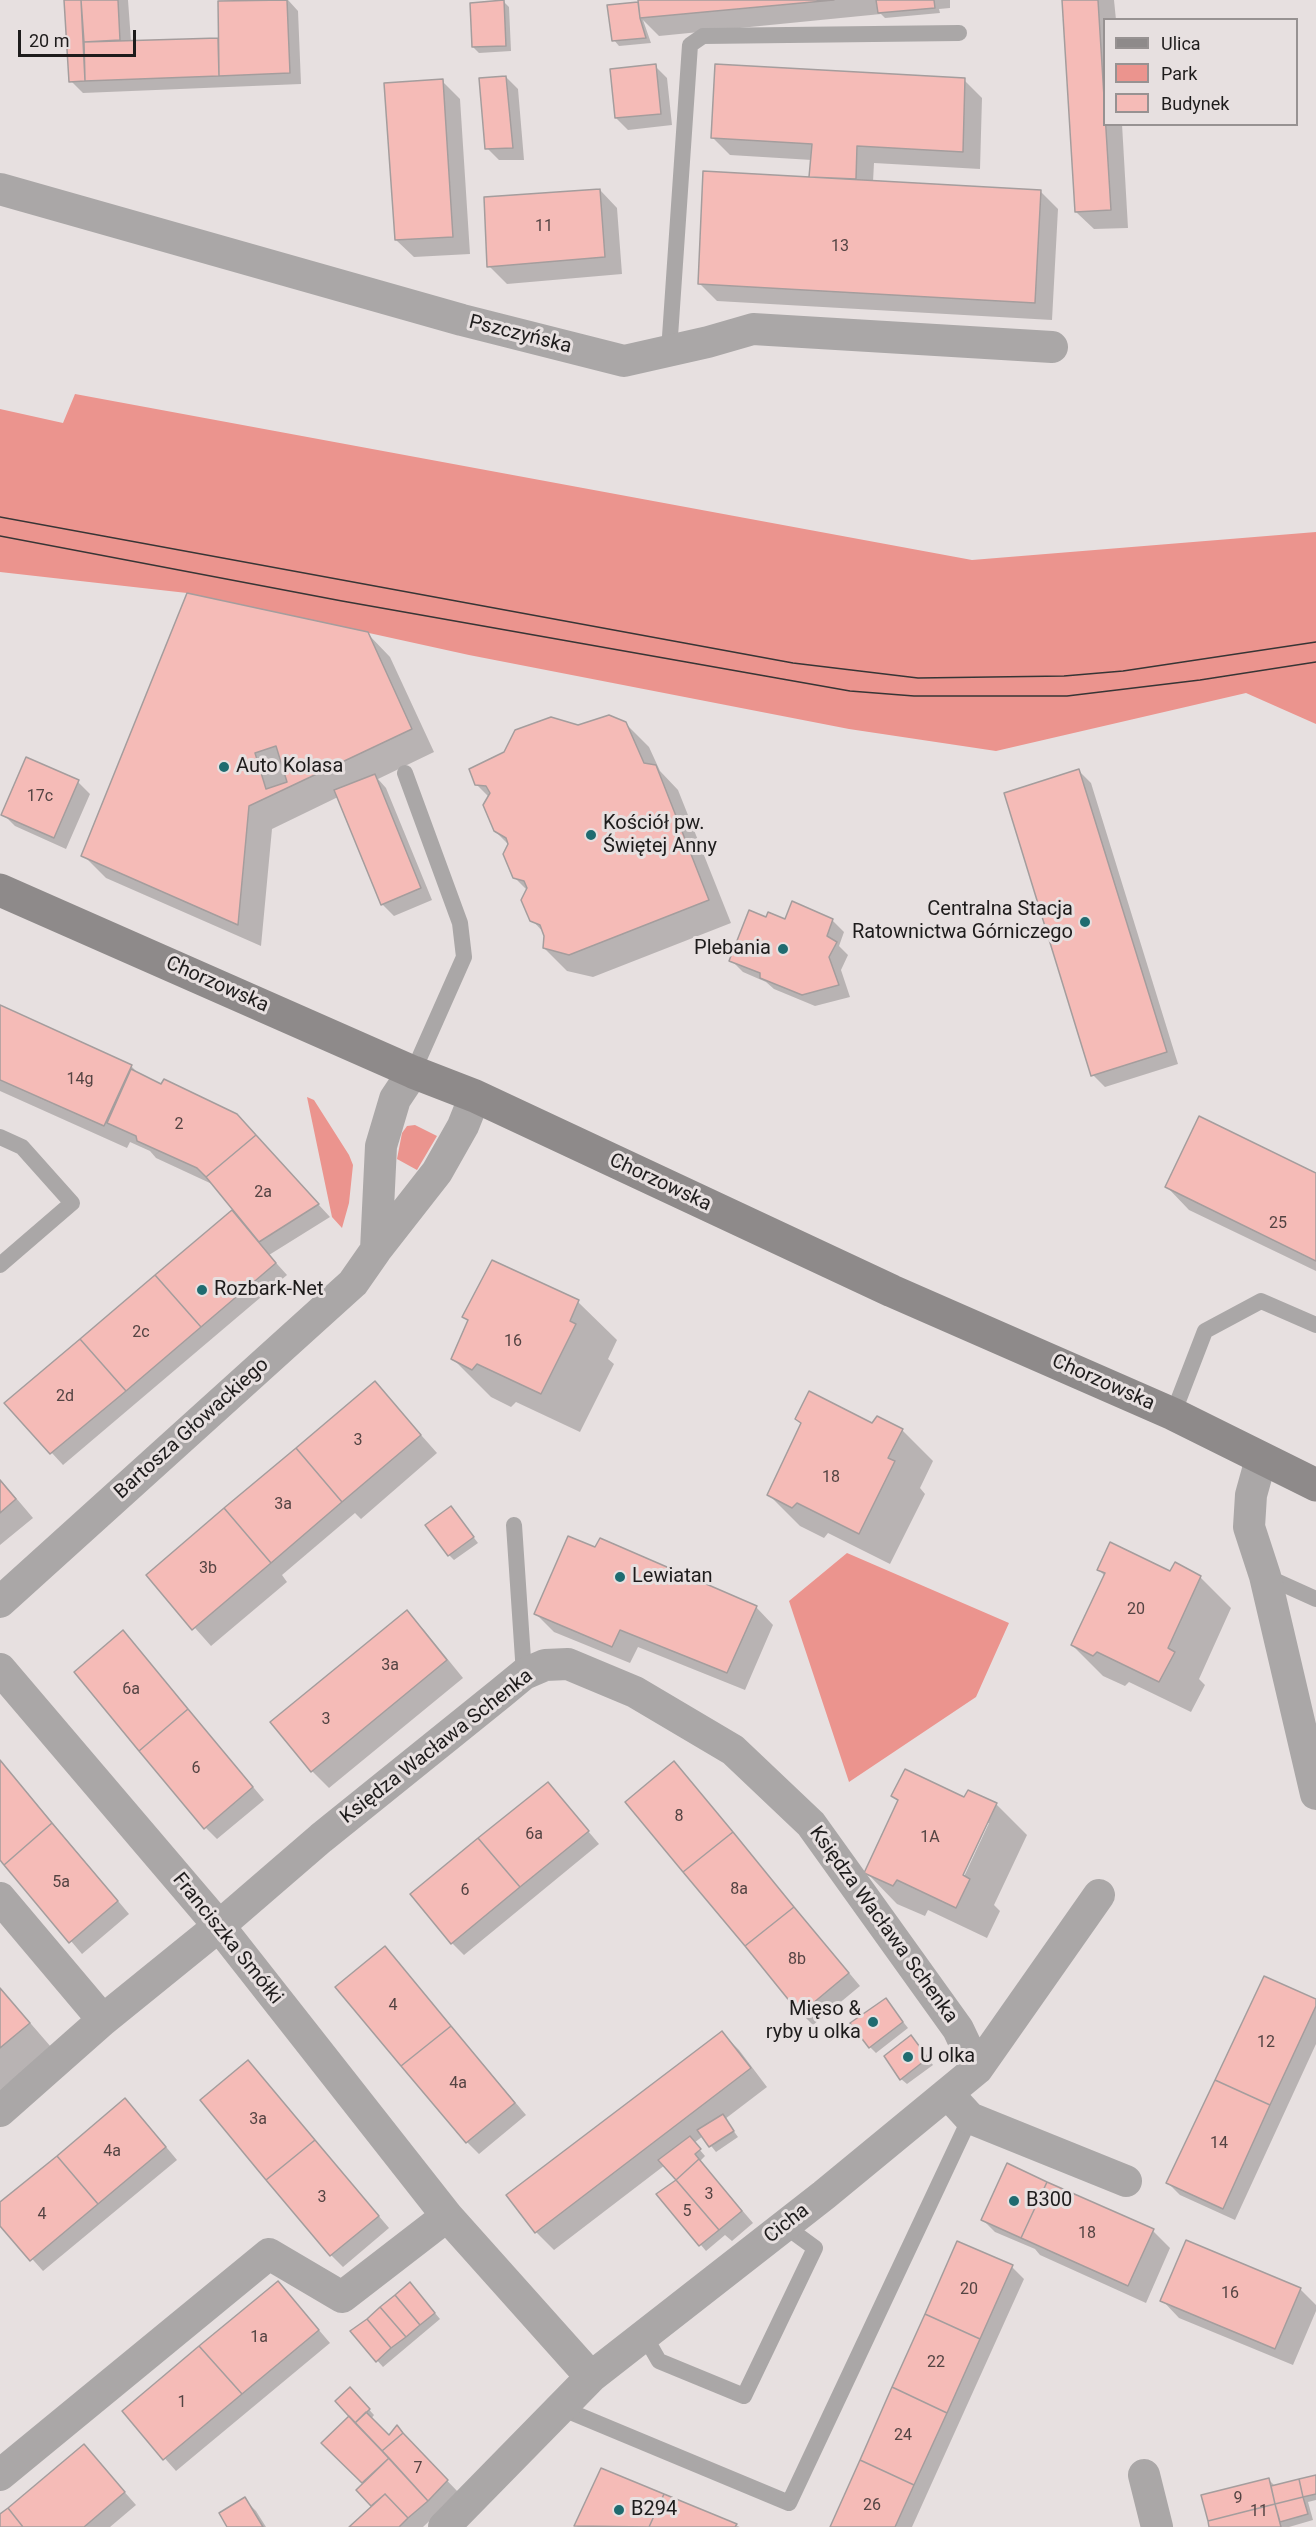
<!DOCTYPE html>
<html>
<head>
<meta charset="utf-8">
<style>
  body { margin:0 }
  #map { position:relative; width:1316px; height:2527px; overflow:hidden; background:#e7e0e0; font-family:Roboto,sans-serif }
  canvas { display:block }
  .legend { position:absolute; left:1103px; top:18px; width:195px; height:108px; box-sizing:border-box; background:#e7e0e0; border:2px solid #979292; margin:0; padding:8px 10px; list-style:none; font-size:18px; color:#1e1c1c }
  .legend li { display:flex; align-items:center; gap:12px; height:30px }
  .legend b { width:30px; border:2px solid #979292 }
  .scale { position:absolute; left:18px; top:30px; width:118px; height:27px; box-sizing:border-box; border:3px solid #1e1c1c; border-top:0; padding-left:8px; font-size:18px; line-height:21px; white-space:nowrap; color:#1e1c1c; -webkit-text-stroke:4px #e7e0e0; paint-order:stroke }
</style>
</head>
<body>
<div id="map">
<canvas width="1316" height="2527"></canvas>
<ul class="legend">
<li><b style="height:8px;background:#8e8a8a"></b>Ulica</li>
<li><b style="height:16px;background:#eb948e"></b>Park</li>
<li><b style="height:16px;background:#f5bbb7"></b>Budynek</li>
</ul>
<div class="scale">20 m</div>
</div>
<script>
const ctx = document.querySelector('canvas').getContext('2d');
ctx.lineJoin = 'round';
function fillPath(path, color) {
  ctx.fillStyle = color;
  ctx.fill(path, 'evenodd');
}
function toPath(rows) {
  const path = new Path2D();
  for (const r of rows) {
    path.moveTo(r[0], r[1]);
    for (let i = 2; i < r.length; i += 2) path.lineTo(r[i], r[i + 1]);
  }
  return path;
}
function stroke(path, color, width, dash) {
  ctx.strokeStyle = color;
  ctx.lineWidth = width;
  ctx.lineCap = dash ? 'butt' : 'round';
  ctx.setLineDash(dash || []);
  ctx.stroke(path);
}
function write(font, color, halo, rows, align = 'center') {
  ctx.font = font + ' Roboto,sans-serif';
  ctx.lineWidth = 6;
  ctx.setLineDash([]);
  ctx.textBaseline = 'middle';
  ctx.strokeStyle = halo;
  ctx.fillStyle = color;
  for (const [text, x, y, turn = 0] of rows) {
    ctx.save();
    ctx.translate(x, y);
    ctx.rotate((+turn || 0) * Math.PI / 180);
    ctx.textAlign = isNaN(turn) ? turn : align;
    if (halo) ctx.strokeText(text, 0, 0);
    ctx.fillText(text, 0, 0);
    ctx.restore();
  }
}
fillPath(toPath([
  [75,394,972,560,1316,532,1316,724,1246,693,996,751,849,729,469,655,187,593,0,572,0,409,63,423],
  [307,1097,314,1100,349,1155,353,1165,349,1203,342,1228,332,1217],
  [415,1125,437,1136,417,1170,397,1159,402,1133,407,1126],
  [847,1553,1009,1623,976,1697,849,1782,789,1601]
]), '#eb948e');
fillPath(toPath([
  [66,0,128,0,131,41,219,40,220,3,288,0,298,11,301,84,83,93,71,81],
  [640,0,950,0,950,8,939,9,940,13,885,18,881,14,659,36,643,20,651,43,619,46,614,40,638,3,640,6],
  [1064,0,1114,0,1116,20,1104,20,1104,124,1122,124,1128,228,1094,229,1076,212],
  [503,1,509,7,511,51,479,53,473,47],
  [655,66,667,78,672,125,628,130,616,118],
  [506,77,518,89,524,160,499,160,487,148],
  [964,80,982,98,980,169,874,163,873,182,1040,191,1058,209,1052,320,717,301,699,283,811,178,812,160,730,155,712,137],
  [442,81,460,99,470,254,414,257,396,240],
  [600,190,617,208,622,274,507,284,489,266],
  [367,633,390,657,434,752,378,779,386,788,432,900,394,916,382,904,338,797,272,829,261,946,106,878,83,855],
  [625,723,649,747,660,771,678,790,731,923,593,977,567,971,544,948,545,934,532,920,528,891,514,877,509,845,495,831,489,797,476,784,578,727],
  [1079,771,1091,783,1178,1064,1105,1087,1093,1075],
  [78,782,90,794,66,849,15,826,3,814],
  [766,919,832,920,844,932,839,946,848,955,841,970,850,997,815,1006,774,989,766,982,743,972,731,960],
  [0,1007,131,1066,141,1076,272,1154,330,1217,269,1255,287,1275,63,1465,7,1404,234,1211,212,1184,156,1158,150,1151,130,1142,127,1148,0,1091],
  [1316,1174,1316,1271,1189,1210,1167,1187],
  [578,1302,617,1340,608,1359,614,1364,580,1432,516,1402,511,1407,491,1397,453,1359,469,1322,464,1316],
  [375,1383,437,1453,361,1519,355,1513,282,1575,287,1582,211,1646,148,1575],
  [797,1419,873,1425,902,1430,933,1461,920,1488,925,1494,890,1564,828,1533,824,1538,800,1526,769,1495,802,1424],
  [0,1479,33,1518,0,1545],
  [451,1508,478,1543,454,1560,449,1555],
  [1098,1569,1171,1573,1200,1577,1231,1608,1199,1679,1205,1685,1191,1712,1129,1682,1125,1686,1103,1676,1072,1645,1105,1576],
  [756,1607,773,1625,745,1690,638,1647,630,1663,554,1632,536,1614],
  [406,1612,424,1630,463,1678,329,1788,312,1771],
  [134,1644,264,1800,217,1839,206,1828],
  [0,1760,129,1914,82,1954,0,1857],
  [674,1763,860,1986,813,2025,801,2013],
  [548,1784,599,1844,464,1955,452,1943],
  [893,1795,996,1804,1027,1835,994,1905,1000,1911,987,1938,928,1910,925,1916,897,1904,866,1872,899,1801],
  [986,1823,989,1823,961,1883,958,1882],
  [385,1948,526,2115,479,2154,467,2142],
  [0,1988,51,2047,0,2090],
  [886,2000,908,2028,876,2053,870,2047],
  [1316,2000,1316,2044,1235,2220,1180,2195,1168,2183],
  [722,2033,739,2050,767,2087,725,2119,738,2137,716,2152,703,2136,694,2143,705,2156,700,2161,753,2223,732,2241,725,2235,706,2251,659,2195,677,2181,665,2165,554,2250,536,2232,508,2195],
  [911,2037,933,2065,907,2084,901,2079],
  [248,2062,389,2228,343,2267,331,2255],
  [137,2112,177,2160,43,2271,0,2223,0,2204],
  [983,2220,1153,2231,1170,2248,1146,2303,1040,2255,1035,2249,995,2232],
  [1012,2267,1024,2279,912,2527,831,2527],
  [415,2289,440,2319,383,2367,352,2332],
  [1300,2289,1316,2305,1316,2311,1293,2365,1179,2318,1162,2300],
  [289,2295,330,2343,176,2471,124,2412],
  [350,2389,374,2415,371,2419,389,2437,408,2440,459,2493,423,2527,351,2527,373,2506,358,2490,364,2484,323,2443,349,2418],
  [84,2446,136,2505,110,2527,0,2527,0,2516],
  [602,2470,740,2527,578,2527,576,2525],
  [1316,2476,1316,2500,1308,2502,1313,2520,1289,2527,1211,2527,1268,2479,1275,2486],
  [244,2499,256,2511,266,2527,229,2527]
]), '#0003');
const building = toPath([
  [64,0,81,0,85,81,69,82,64,0],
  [81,0,118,0,120,40,84,42,81,0],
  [287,0,290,73,219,76,218,1,287,0],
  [504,0,506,46,472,47,470,3,504,0],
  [638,0,834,0,640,18,638,0],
  [876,0,934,0,935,8,878,13,876,0],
  [1062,0,1098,0,1111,210,1075,212,1062,0],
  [638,2,640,18,646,38,612,41,607,5,638,2],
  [218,38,219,76,85,81,84,42,218,38],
  [656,64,661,114,615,118,610,69,656,64],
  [715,64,965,78,963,152,857,146,856,179,809,177,812,144,711,138,715,64],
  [506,76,513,148,485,149,479,78,506,76],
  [443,79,453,237,395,240,384,83,443,79],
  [703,171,1041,190,1035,303,698,284,703,171],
  [600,189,605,257,487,267,484,197,600,189],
  [187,593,368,632,412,729,249,806,238,925,81,856,187,593],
  [609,715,626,722,644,763,656,765,709,900,569,955,543,948,544,936,540,925,530,921,521,900,527,888,524,881,513,878,503,854,508,844,506,838,494,831,483,805,490,793,486,786,475,785,469,769,504,752,515,730,551,717,578,725,609,715],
  [276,746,287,782,266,789,255,753,276,746],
  [26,757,79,780,54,838,1,815,26,757],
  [1079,769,1167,1052,1091,1076,1004,793,1079,769],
  [375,774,421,888,381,905,334,790,375,774],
  [792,901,833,919,827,936,837,942,829,957,839,985,802,995,760,978,760,973,729,961,749,910,766,917,768,912,785,919,792,901],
  [0,1005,132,1065,104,1126,0,1080,0,1005],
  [131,1069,161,1084,164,1079,237,1114,256,1135,206,1177,197,1168,137,1141,136,1136,107,1123,131,1069],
  [1199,1116,1316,1173,1316,1261,1165,1187,1199,1116],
  [256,1135,319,1204,259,1242,206,1177,256,1135],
  [232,1210,276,1263,201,1327,155,1275,232,1210],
  [492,1260,579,1300,570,1321,576,1324,541,1394,477,1364,472,1370,451,1359,468,1320,462,1317,492,1260],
  [155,1275,201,1327,126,1391,80,1339,155,1275],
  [80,1339,126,1391,50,1454,4,1403,80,1339],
  [375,1381,421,1435,342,1502,296,1448,375,1381],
  [809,1391,872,1423,877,1416,903,1429,888,1458,895,1461,859,1534,797,1503,792,1508,767,1495,801,1423,795,1419,809,1391],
  [296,1448,342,1502,271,1563,224,1508,296,1448],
  [0,1480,16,1499,0,1513,0,1480],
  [451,1506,474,1537,448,1556,425,1525,451,1506],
  [224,1508,271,1563,192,1630,146,1575,224,1508],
  [568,1536,595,1547,600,1538,757,1606,727,1673,620,1630,612,1647,534,1614,568,1536],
  [1110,1542,1170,1571,1175,1562,1201,1576,1168,1648,1175,1652,1159,1682,1097,1652,1093,1656,1071,1645,1105,1573,1097,1570,1110,1542],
  [407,1610,447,1660,311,1772,270,1722,407,1610],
  [123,1630,188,1709,139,1751,74,1672,123,1630],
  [188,1709,253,1787,204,1829,139,1751,188,1709],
  [0,1760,52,1823,4,1865,0,1860,0,1760],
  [674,1761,733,1832,683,1872,625,1802,674,1761],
  [905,1769,964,1797,968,1790,997,1803,963,1875,970,1879,956,1908,897,1880,893,1886,864,1873,898,1800,891,1796,905,1769],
  [548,1782,589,1831,520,1887,478,1838,548,1782],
  [52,1823,118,1901,69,1943,4,1865,52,1823],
  [733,1832,794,1907,745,1946,683,1872,733,1832],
  [478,1838,520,1887,451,1944,410,1894,478,1838],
  [794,1907,849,1973,800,2014,745,1946,794,1907],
  [385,1946,451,2026,401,2066,335,1987,385,1946],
  [1264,1976,1316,1999,1316,2006,1270,2105,1215,2080,1264,1976],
  [0,1988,30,2023,0,2048,0,1988],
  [886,1998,903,2022,869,2048,850,2023,886,1998],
  [451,2026,515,2103,466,2143,401,2066,451,2026],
  [722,2031,751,2068,535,2233,506,2195,722,2031],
  [911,2035,928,2058,900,2080,884,2056,911,2035],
  [248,2060,315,2140,266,2180,200,2100,248,2060],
  [1215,2080,1270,2105,1223,2209,1166,2183,1215,2080],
  [125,2098,166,2147,98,2204,57,2156,125,2098],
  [723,2114,734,2131,709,2147,697,2130,723,2114],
  [690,2136,701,2149,695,2154,699,2159,676,2180,658,2160,690,2136],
  [315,2140,379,2216,330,2256,266,2180,315,2140],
  [57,2156,98,2204,30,2261,0,2226,0,2202,57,2156],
  [699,2159,742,2211,719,2230,676,2180,699,2159],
  [1007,2163,1047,2182,1021,2238,981,2220,1007,2163],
  [676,2180,719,2230,699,2246,656,2194,676,2180],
  [1047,2182,1154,2229,1128,2286,1021,2238,1047,2182],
  [1186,2240,1301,2288,1275,2349,1160,2301,1186,2240],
  [957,2241,1013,2265,980,2339,925,2314,957,2241],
  [278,2281,319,2330,242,2394,199,2346,278,2281],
  [410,2282,435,2313,420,2325,395,2295,410,2282],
  [395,2295,420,2325,406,2337,380,2307,395,2295],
  [380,2307,406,2337,391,2348,367,2319,380,2307],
  [925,2314,980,2339,947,2413,892,2387,925,2314],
  [367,2319,391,2348,376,2362,350,2331,367,2319],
  [199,2346,242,2394,163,2460,122,2411,199,2346],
  [350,2387,370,2409,355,2423,335,2401,350,2387],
  [892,2387,947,2413,914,2485,860,2460,892,2387],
  [366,2412,389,2435,397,2425,403,2433,382,2451,355,2423,366,2412],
  [349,2416,389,2458,362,2483,321,2443,349,2416],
  [403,2433,448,2480,428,2501,382,2451,403,2433],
  [84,2444,125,2492,84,2527,23,2527,8,2508,84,2444],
  [389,2458,428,2501,408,2518,385,2494,371,2506,356,2490,389,2458],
  [860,2460,914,2485,895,2527,830,2527,860,2460],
  [601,2468,664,2494,649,2527,574,2526,601,2468],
  [1316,2475,1316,2494,1303,2497,1299,2479,1316,2475],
  [1269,2478,1275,2504,1208,2521,1201,2495,1269,2478],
  [1299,2479,1303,2497,1275,2504,1271,2486,1299,2479],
  [385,2494,408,2518,399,2527,349,2527,385,2494],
  [664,2494,737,2524,735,2527,649,2527,664,2494],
  [245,2497,263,2527,227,2527,219,2513,245,2497],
  [1303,2497,1308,2514,1280,2522,1275,2504,1303,2497],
  [1275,2504,1281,2527,1209,2527,1208,2521,1275,2504],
  [8,2508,23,2527,0,2527,0,2514,8,2508]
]);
fillPath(building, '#f5bbb7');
stroke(building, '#a49d9d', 1.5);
stroke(toPath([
  [669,351,690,45,703,36,959,33],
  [405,773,460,923,464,957,413,1072],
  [0,1137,22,1147,72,1203,0,1265],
  [1173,1414,1205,1331,1261,1301,1316,1325],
  [514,1525,524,1674],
  [1265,1576,1316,1599],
  [644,2335,659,2361,744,2396,815,2248,785,2226],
  [561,2408,789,2503,970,2118]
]), '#aaa7a7', 16);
stroke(toPath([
  [0,189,462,320,624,361,708,342,753,329,1052,347],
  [376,1250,381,1146,395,1099,413,1072],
  [1261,1459,1251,1495,1249,1527,1265,1576,1316,1794],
  [0,1602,353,1283,376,1250,437,1172,463,1126,475,1096],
  [0,1669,219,1926,447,2216,591,2377],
  [0,1898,103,2020],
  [948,2094,970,2118,1126,2181],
  [0,2111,103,2020,219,1926,321,1838,501,1693,524,1674,545,1665,568,1664,635,1692,733,1750,811,1824,958,2029,977,2069],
  [0,2475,269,2254,342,2297,447,2216],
  [1144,2475,1157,2527],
  [444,2527,591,2377,824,2195,977,2069,1099,1895]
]), '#aaa7a7', 32);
stroke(toPath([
  [0,890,413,1072,475,1096,892,1291,1173,1414,1316,1485]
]), '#8e8a8a', 33);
stroke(toPath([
  [0,517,793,663,918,678,1064,676,1123,671,1316,642],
  [0,536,342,601,850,691,914,696,1067,696,1200,680,1316,662]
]), '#373535', 1.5);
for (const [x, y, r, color] of [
  [224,767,6,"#1f6b70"],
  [591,835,6,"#1f6b70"],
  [1085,922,6,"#1f6b70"],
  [783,949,6,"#1f6b70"],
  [202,1290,6,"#1f6b70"],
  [620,1577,6,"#1f6b70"],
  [873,2022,6,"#1f6b70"],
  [908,2057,6,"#1f6b70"],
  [1014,2201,6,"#1f6b70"],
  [619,2510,6,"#1f6b70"]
]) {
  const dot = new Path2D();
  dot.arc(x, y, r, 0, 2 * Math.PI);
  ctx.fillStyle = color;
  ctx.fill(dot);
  stroke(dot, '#e7e0e0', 2);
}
write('16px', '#544443', null, [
  ["11",544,227],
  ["13",840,247],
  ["17c",40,797],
  ["14g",80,1080],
  ["2",179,1125],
  ["2a",263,1193],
  ["25",1278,1224],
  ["2c",141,1333],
  ["16",513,1342],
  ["2d",65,1397],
  ["3",358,1441],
  ["18",831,1478],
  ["3a",283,1505],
  ["3b",208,1569],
  ["20",1136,1610],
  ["3a",390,1666],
  ["6a",131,1690],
  ["3",326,1720],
  ["6",196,1769],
  ["8",679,1817],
  ["6a",534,1835],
  ["1A",930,1838],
  ["5a",61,1883],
  ["8a",739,1890],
  ["6",465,1891],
  ["8b",797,1960],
  ["4",393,2006],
  ["12",1266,2043],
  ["4a",458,2084],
  ["3a",258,2120],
  ["14",1219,2144],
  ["4a",112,2152],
  ["3",709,2195],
  ["3",322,2198],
  ["5",687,2212],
  ["4",42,2215],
  ["18",1087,2234],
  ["20",969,2290],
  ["16",1230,2294],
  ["1a",259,2338],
  ["22",936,2363],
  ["1",182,2403],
  ["24",903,2436],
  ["7",418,2469],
  ["9",1238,2499],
  ["26",872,2506],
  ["11",1259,2512]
]);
write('20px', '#1e1c1c', '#e7e0e0', [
  ["Pszczyńska",520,335,14],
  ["Chorzowska",217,985,24],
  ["Chorzowska",660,1183,25],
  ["Chorzowska",1103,1383,24],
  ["Bartosza Głowackiego",192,1429,-42],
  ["Księdza Wacława Schenka",437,1747,-38],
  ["Księdza Wacława Schenka",883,1925,54],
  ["Franciszka Smółki",227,1939,51],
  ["Cicha",787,2224,-38]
]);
write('20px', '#1e1c1c', '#e7e0e0', [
  ["Auto Kolasa",236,767],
  ["Kościół pw.",603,824],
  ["Świętej Anny",603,847],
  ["Centralna Stacja",1073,910,"right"],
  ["Ratownictwa Górniczego",1073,933,"right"],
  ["Plebania",771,949,"right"],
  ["Rozbark-Net",214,1290],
  ["Lewiatan",632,1577],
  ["Mięso &",861,2010,"right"],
  ["ryby u olka",861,2033,"right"],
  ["U olka",920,2057],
  ["B300",1026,2201],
  ["B294",631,2510]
], 'left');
</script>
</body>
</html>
